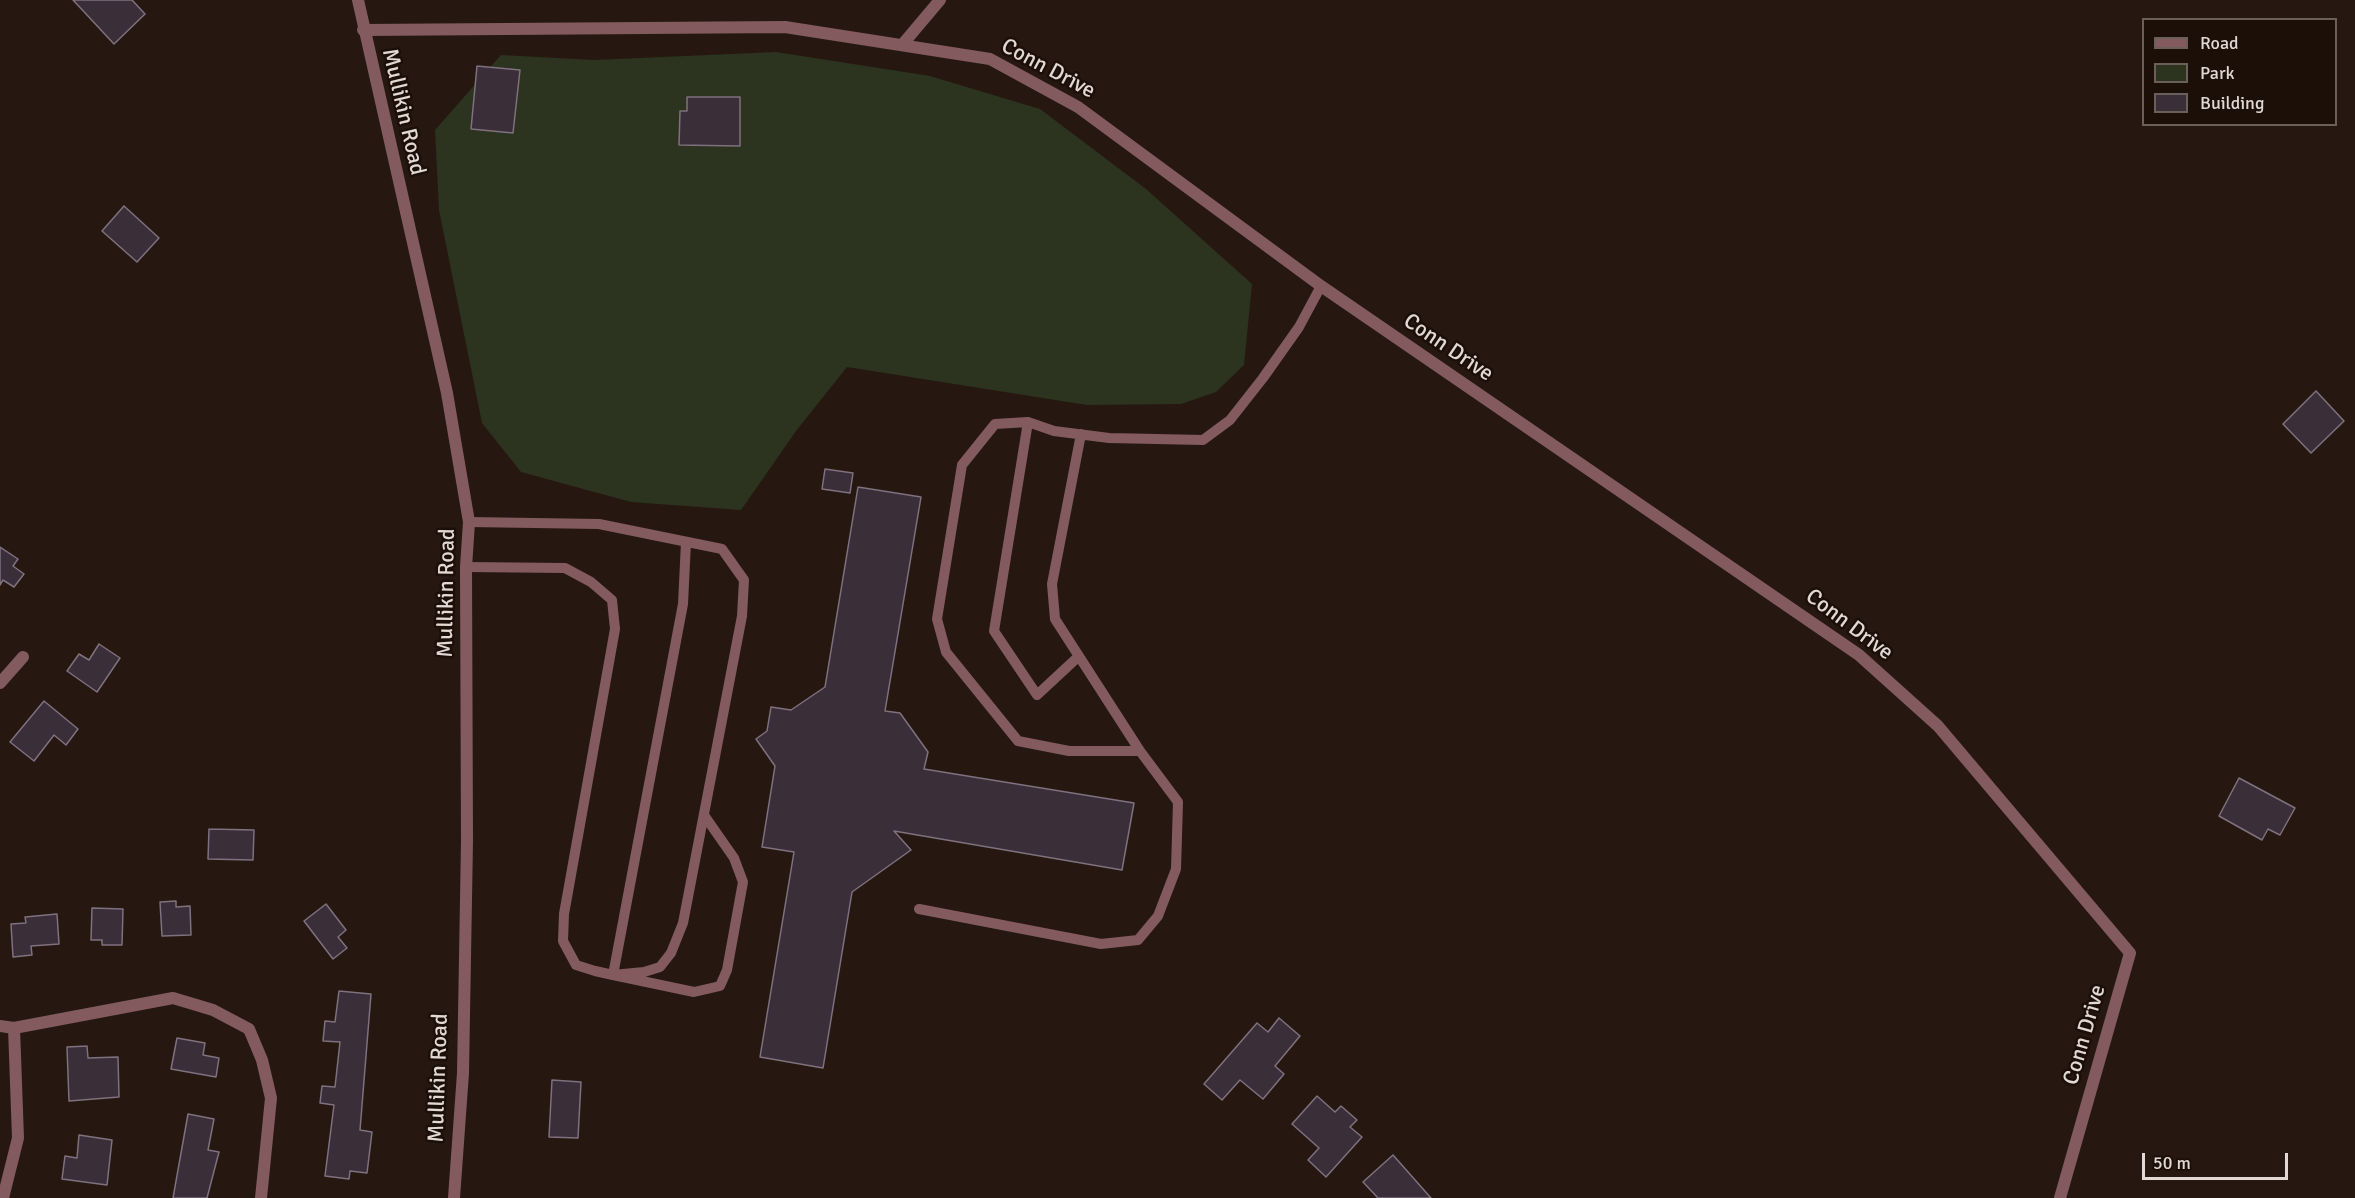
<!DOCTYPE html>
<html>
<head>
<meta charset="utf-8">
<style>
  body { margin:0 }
  #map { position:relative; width:2355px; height:1198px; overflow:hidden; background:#261811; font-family:Signika,sans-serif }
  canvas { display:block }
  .legend { position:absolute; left:2142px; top:18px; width:195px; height:108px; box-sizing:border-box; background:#1c0f08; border:2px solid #6b5f5a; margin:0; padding:8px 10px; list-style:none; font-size:18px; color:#e2d8d4 }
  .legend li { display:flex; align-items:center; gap:12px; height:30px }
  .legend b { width:30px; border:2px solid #6b5f5a }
  .scale { position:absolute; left:2142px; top:1153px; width:146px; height:27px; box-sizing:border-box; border:3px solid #e2d8d4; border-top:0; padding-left:8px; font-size:18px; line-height:21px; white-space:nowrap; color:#e2d8d4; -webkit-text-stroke:4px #1c0f08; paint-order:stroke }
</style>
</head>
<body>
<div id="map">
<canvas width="2355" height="1198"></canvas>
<ul class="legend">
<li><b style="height:8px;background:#835b5f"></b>Road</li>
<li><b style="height:16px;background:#2c331f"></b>Park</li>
<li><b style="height:16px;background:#3a2e39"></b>Building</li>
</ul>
<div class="scale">50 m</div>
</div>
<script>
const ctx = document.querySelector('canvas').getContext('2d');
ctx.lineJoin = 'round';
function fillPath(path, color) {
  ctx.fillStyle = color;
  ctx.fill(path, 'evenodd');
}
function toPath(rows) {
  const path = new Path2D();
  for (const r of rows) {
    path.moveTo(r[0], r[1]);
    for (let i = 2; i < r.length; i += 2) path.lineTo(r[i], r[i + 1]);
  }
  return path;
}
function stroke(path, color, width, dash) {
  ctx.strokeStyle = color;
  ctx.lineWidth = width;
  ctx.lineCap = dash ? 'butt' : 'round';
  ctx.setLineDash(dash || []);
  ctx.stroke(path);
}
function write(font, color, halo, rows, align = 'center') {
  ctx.font = font + ' Signika,sans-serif';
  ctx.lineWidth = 5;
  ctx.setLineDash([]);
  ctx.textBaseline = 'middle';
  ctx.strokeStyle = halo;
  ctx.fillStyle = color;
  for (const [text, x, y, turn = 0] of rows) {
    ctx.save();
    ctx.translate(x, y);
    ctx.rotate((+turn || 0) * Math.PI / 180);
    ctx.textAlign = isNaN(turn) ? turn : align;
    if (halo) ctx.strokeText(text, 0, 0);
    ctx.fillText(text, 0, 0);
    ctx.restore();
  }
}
fillPath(toPath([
  [776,52,930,76,1040,109,1146,189,1252,284,1244,365,1216,392,1181,404,1087,405,847,367,796,431,741,510,631,502,521,472,482,423,439,210,435,130,501,55,594,60]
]), '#2c331f');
const building = toPath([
  [73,0,132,0,145,14,114,44,73,0],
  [477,66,520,70,513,133,471,129,477,66],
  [687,97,740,97,740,146,679,145,680,111,687,111,687,97],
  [124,206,159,238,137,262,102,231,124,206],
  [2316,391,2344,421,2311,453,2283,424,2316,391],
  [825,469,853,473,850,493,822,489,825,469],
  [858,487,921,497,885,711,900,713,928,752,924,769,1134,803,1122,870,894,831,911,850,852,892,823,1068,760,1057,794,852,762,847,775,766,756,739,767,731,771,707,791,710,825,687,858,487],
  [0,547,18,559,13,566,24,574,14,587,3,580,0,585,0,547],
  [99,644,120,658,97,692,67,671,79,654,89,660,99,644],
  [44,701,78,729,66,745,54,735,34,761,10,742,44,701],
  [2239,778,2295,808,2280,835,2268,829,2262,840,2219,816,2239,778],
  [209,829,254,830,253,860,208,859,209,829],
  [176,901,176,907,190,906,191,935,162,936,160,902,176,901],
  [326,904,346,930,338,937,347,948,333,959,304,921,326,904],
  [92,908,123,909,122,945,102,945,102,940,91,940,92,908],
  [57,914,59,944,31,946,32,955,13,957,11,924,26,923,25,917,57,914],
  [339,991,371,994,360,1130,372,1132,367,1173,350,1171,349,1179,325,1176,334,1105,320,1103,322,1086,335,1087,340,1042,323,1041,325,1021,335,1022,339,991],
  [1279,1018,1300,1036,1275,1066,1284,1074,1263,1099,1240,1080,1222,1100,1204,1084,1257,1023,1268,1032,1279,1018],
  [177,1038,205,1043,203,1055,219,1058,216,1077,171,1069,177,1038],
  [87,1046,88,1058,118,1057,119,1097,69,1101,67,1047,87,1046],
  [552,1080,581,1082,578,1138,549,1137,552,1080],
  [1317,1096,1335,1112,1341,1106,1357,1120,1350,1127,1362,1137,1326,1177,1308,1160,1319,1148,1292,1124,1317,1096],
  [188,1114,214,1119,208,1150,219,1152,207,1198,173,1198,188,1114],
  [79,1135,112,1140,107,1185,62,1179,65,1156,77,1158,79,1135],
  [1393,1155,1431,1198,1378,1198,1363,1182,1393,1155]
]);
fillPath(building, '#3a2e39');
stroke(building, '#7f717e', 1.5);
stroke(toPath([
  [1028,422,994,631,1037,695,1079,656],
  [686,542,683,604,613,975,694,992,720,986,727,970,743,882,734,858,704,815],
  [466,567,565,568,591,582,612,600,615,629,564,914,563,941,576,965,595,971,613,975,644,972,660,967,671,953,683,923,742,616,744,580,722,549,599,524,469,522],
  [1140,751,1069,751,1018,741,946,652,937,619,962,465,995,424,1028,422,1054,431,1109,438,1203,440,1230,420,1263,378,1299,327,1321,286],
  [919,909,1101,944,1138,940,1158,916,1176,869,1178,802,1140,751,1055,619,1052,584,1081,434]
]), '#835b5f', 10);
stroke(toPath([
  [363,30,785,27,990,59,1078,107,1321,286,1859,655,1938,726,2130,953,2060,1198],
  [902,45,940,0],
  [0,683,23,657],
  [0,1026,14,1028,173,998,213,1010,249,1029,262,1060,271,1098,261,1198],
  [3,1198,18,1138,14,1028]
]), '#835b5f', 12);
stroke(toPath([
  [358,0,447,393,469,522,466,567,467,841,463,1073,454,1198]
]), '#835b5f', 12);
write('22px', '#e2d8d4', '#1c0f08', [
  ["Conn Drive",1048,69,28],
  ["Mullikin Road",403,112,77],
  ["Conn Drive",1448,348,34],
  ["Mullikin Road",447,593,-89],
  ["Conn Drive",1849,625,37],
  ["Conn Drive",2085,1035,-74],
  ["Mullikin Road",439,1078,-88]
]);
</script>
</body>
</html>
